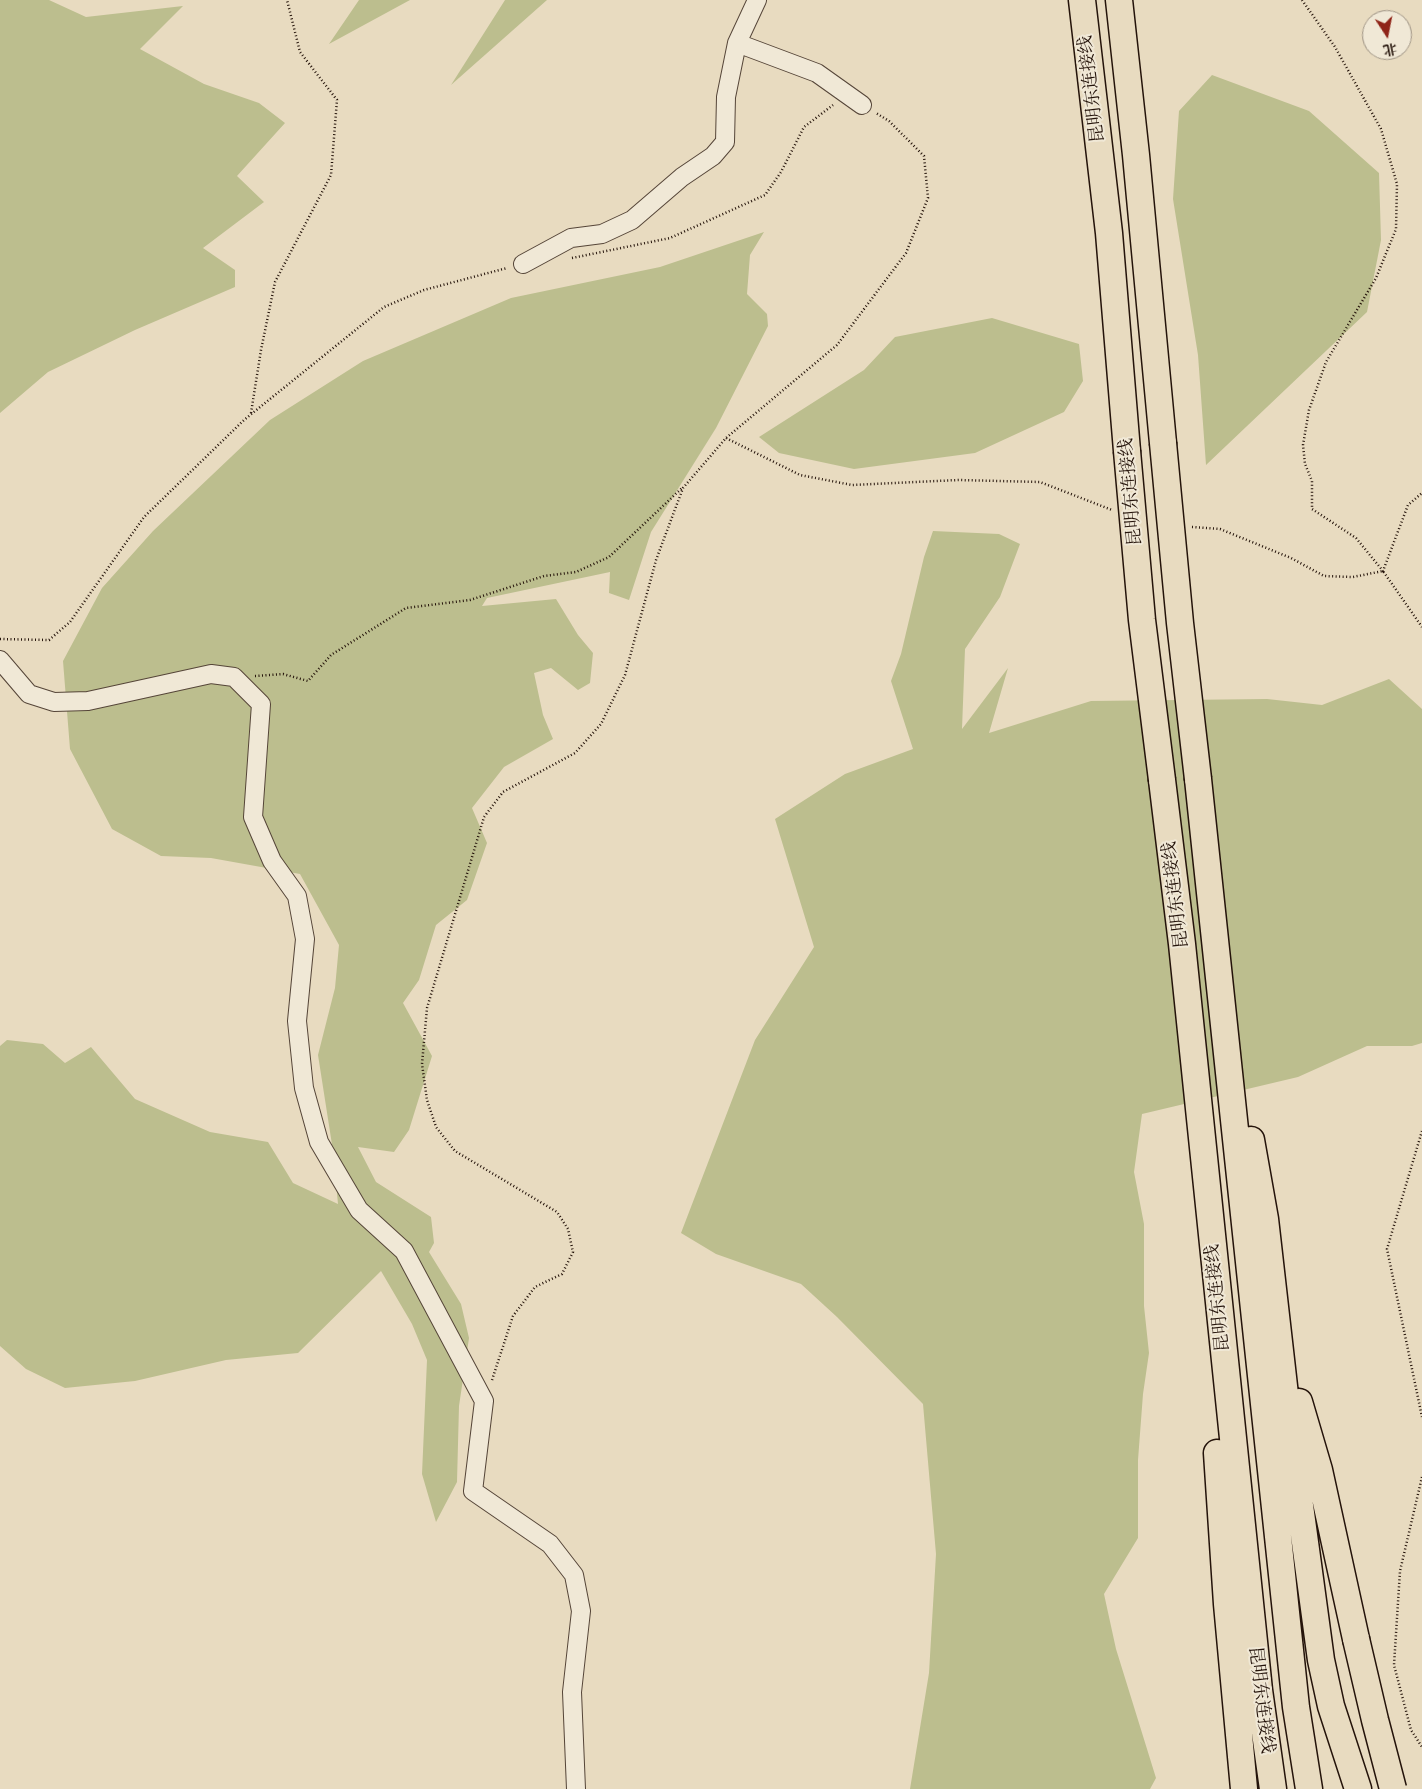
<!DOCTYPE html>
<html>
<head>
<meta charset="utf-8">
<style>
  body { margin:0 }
  #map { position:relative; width:1422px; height:1789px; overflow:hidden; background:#e8dbc0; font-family:"Old Standard TT","Noto Serif SC",serif }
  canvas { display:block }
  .north { position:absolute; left:1362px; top:10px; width:50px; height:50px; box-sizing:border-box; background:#f0e8d6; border:1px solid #9e9384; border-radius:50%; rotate:169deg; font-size:14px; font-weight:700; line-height:20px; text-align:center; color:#24130a }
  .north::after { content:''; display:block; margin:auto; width:18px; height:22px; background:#8f2418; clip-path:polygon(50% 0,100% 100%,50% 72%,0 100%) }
</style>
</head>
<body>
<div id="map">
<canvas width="1422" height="1789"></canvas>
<div class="north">北</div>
</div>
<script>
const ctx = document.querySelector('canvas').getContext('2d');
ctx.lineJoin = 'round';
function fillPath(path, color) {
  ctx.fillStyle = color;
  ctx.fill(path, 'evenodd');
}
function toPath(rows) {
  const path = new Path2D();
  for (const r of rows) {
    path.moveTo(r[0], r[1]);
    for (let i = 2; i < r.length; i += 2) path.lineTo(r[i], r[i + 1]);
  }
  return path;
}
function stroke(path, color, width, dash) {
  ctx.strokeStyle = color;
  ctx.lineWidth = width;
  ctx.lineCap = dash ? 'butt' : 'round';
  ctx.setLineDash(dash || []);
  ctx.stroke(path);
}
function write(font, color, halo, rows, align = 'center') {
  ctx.font = font + ' "Old Standard TT","Noto Serif SC",serif';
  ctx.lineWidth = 4;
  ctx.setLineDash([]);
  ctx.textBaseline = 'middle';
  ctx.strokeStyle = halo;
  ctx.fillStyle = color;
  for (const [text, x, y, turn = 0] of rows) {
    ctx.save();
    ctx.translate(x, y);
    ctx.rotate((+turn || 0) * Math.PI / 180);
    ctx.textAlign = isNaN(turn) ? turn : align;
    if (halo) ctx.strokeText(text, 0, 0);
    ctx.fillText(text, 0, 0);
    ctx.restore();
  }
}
fillPath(toPath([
  [0,0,49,0,86,17,183,6,140,49,204,84,259,103,285,123,237,176,264,202,203,248,235,270,235,287,135,330,48,372,0,413],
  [359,0,410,0,329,44],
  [505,0,547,0,451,85],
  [1212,75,1309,111,1379,173,1381,240,1367,312,1206,465,1198,355,1173,199,1179,111],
  [764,232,750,255,747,294,767,314,768,326,716,428,651,532,629,600,609,593,610,572,487,598,482,606,556,599,578,635,593,653,590,683,578,690,551,668,534,673,543,715,553,739,504,767,472,808,487,843,467,900,436,925,419,980,403,1003,432,1056,409,1130,394,1152,358,1147,376,1182,431,1217,434,1243,429,1252,461,1304,469,1338,459,1406,457,1482,436,1522,422,1474,427,1360,412,1324,381,1271,298,1353,226,1360,135,1381,65,1388,26,1369,0,1346,0,1046,7,1040,43,1044,65,1063,91,1047,135,1099,210,1132,268,1142,293,1183,338,1204,333,1151,318,1055,335,988,339,945,300,874,211,858,161,856,112,829,70,749,63,661,102,588,153,531,270,420,363,361,511,298,660,267],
  [992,318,1079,344,1083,381,1064,412,975,453,854,469,779,453,759,437,864,370,895,337],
  [933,531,999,534,1020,544,1000,597,965,649,962,729,1008,668,989,733,1091,701,1267,699,1322,705,1389,679,1422,709,1422,1043,1412,1046,1367,1046,1298,1077,1142,1114,1134,1172,1144,1224,1144,1306,1149,1353,1143,1394,1138,1460,1138,1538,1104,1594,1116,1649,1156,1778,1150,1789,910,1789,929,1673,936,1554,923,1404,837,1317,801,1284,716,1254,681,1233,755,1040,814,947,775,819,845,774,913,749,891,681,901,654,924,557]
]), '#bcbe8e');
const minor = toPath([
  [737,43,817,73,862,105],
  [523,264,571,238,602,234,632,220,682,177,713,156,725,142,726,97,737,43,757,0],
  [0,660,29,694,54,702,88,701,211,674,234,677,261,704,253,817,272,861,297,896,305,939,297,1021,304,1088,319,1142,359,1210,404,1251,484,1401,473,1491,550,1544,574,1575,581,1611,572,1692,576,1789]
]);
const highway = toPath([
  [1082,0,1109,233,1127,451],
  [1119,0,1136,155,1163,443],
  [1198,779,1296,1707,1309,1789],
  [1162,780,1182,944,1259,1690,1273,1789],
  [1251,1140,1265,1219,1285,1395,1321,1660,1331,1706,1358,1789],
  [1299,1402,1319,1470,1356,1639],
  [1217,1453,1227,1604,1244,1789]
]);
stroke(minor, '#554538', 20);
stroke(highway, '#24130a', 29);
stroke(toPath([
  [1302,0,1335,47,1381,129,1397,184,1396,229,1376,278,1326,362,1309,410,1303,445,1305,464,1312,481,1312,509,1356,538,1383,571,1408,505,1422,493],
  [572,258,670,238,765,195,781,172,804,127,833,105],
  [251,413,261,350,275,282,331,175,337,100,300,52,287,0],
  [726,438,800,475,852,485,958,480,1040,482,1112,510],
  [1192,527,1220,529,1291,558,1324,576,1353,577,1383,571,1422,627],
  [0,639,49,640,70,622,144,517,244,420,384,307,424,290,507,268],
  [255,676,283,674,308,681,331,655,406,608,470,600,544,576,576,572,609,557,682,488],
  [1422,1131,1387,1249,1422,1417],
  [492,1380,513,1316,535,1287,562,1274,573,1252,568,1229,557,1212,455,1151,436,1127,427,1100,422,1064,427,1008,484,817,503,792,575,753,601,724,625,675,656,560,683,488,726,438,837,345,906,253,928,198,924,156,889,121,876,113],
  [1422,1477,1400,1571,1394,1665,1411,1730,1422,1747]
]), '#24130a', 2.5, [1, 2.5]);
stroke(minor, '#f0e8d6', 18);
stroke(highway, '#e8dbc0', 26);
const highwayBridge = toPath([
  [1163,443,1180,623,1198,779],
  [1127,451,1142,620,1162,780],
  [1356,1639,1375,1720,1393,1789]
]);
stroke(highwayBridge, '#24130a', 29, []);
stroke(highwayBridge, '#e8dbc0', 26);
write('18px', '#24130a', '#f0e8d6', [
  ["昆明东连接线",1092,89,-97],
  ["昆明东连接线",1131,492,-95],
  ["昆明东连接线",1176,895,-97],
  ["昆明东连接线",1218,1298,-96],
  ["昆明东连接线",1261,1700,83]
]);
</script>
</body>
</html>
